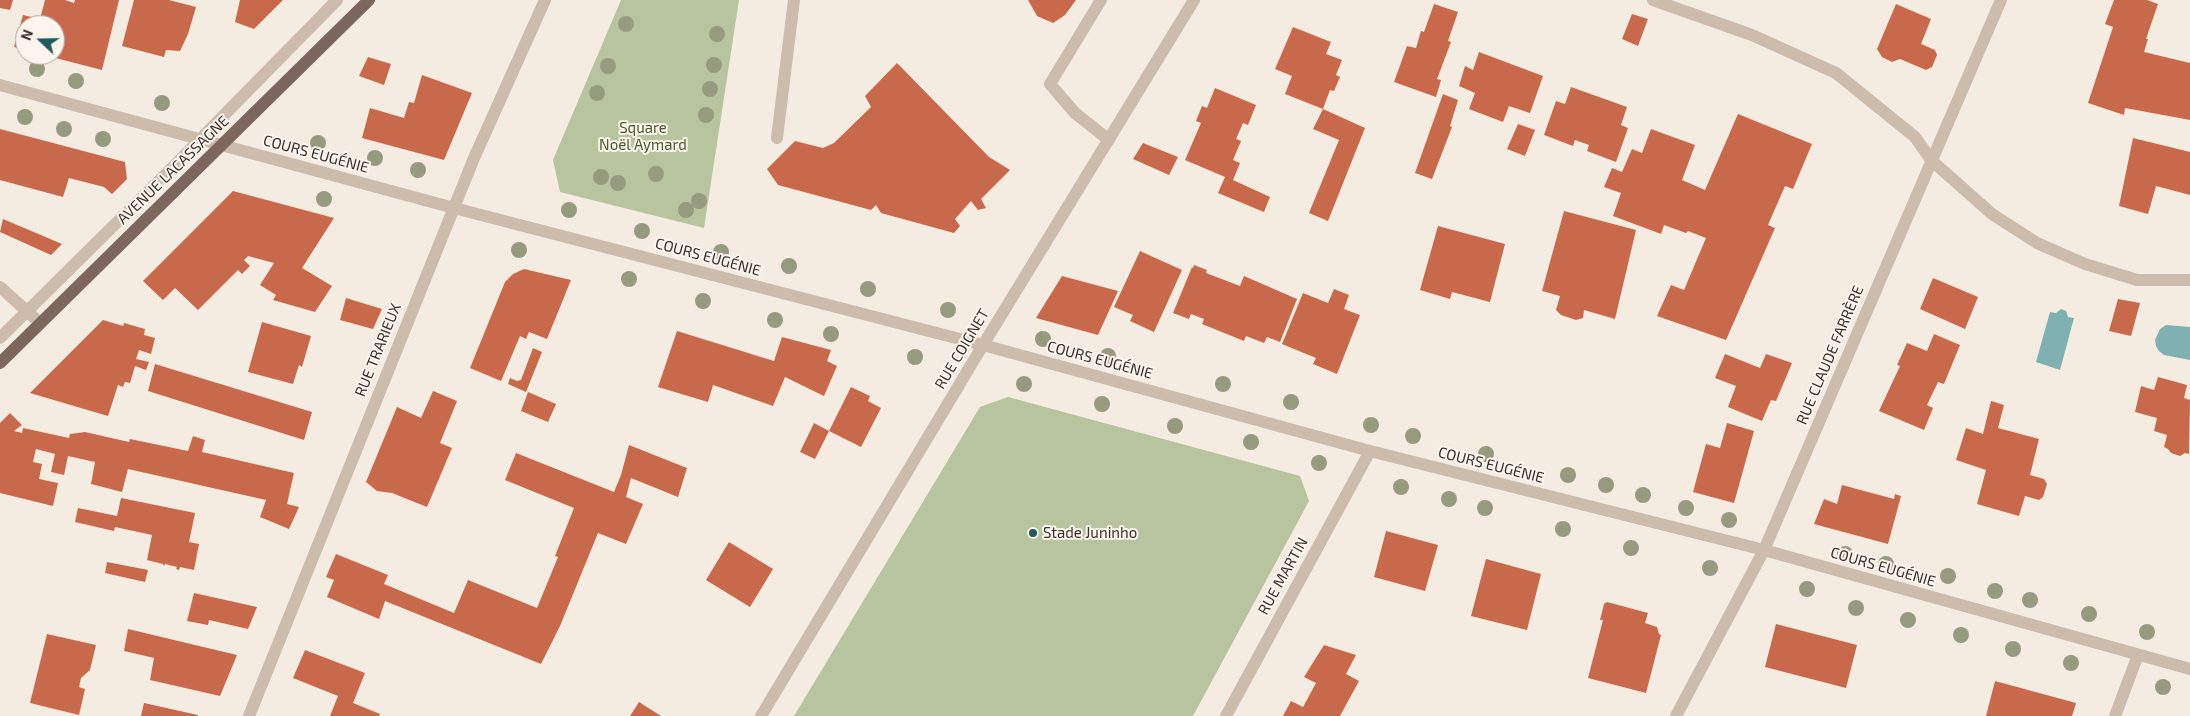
<!DOCTYPE html>
<html>
<head>
<meta charset="utf-8">
<style>
  body { margin:0 }
  #map { position:relative; width:2190px; height:716px; overflow:hidden; background:#f4ebe1; font-family:"Exo 2",sans-serif }
  canvas { display:block }
  .north { position:absolute; left:15px; top:15px; width:50px; height:50px; box-sizing:border-box; background:#fbf5ee; border:1px solid #aea6a0; border-radius:50%; rotate:291deg; font-size:14px; font-weight:700; line-height:20px; text-align:center; color:#3b302b }
  .north::after { content:''; display:block; margin:auto; width:18px; height:22px; background:#1f5a5e; clip-path:polygon(50% 0,100% 100%,50% 72%,0 100%) }
</style>
</head>
<body>
<div id="map">
<canvas width="2190" height="716"></canvas>
<div class="north">N</div>
</div>
<script>
const ctx = document.querySelector('canvas').getContext('2d');
ctx.lineJoin = 'round';
function fillPath(path, color) {
  ctx.fillStyle = color;
  ctx.fill(path, 'evenodd');
}
function toPath(rows) {
  const path = new Path2D();
  for (const r of rows) {
    path.moveTo(r[0], r[1]);
    for (let i = 2; i < r.length; i += 2) path.lineTo(r[i], r[i + 1]);
  }
  return path;
}
function stroke(path, color, width, dash) {
  ctx.strokeStyle = color;
  ctx.lineWidth = width;
  ctx.lineCap = dash ? 'butt' : 'round';
  ctx.setLineDash(dash || []);
  ctx.stroke(path);
}
function write(font, color, halo, rows, align = 'center') {
  ctx.font = font + ' "Exo 2",sans-serif';
  ctx.lineWidth = 4;
  ctx.setLineDash([]);
  ctx.textBaseline = 'middle';
  ctx.strokeStyle = halo;
  ctx.fillStyle = color;
  for (const [text, x, y, turn = 0] of rows) {
    ctx.save();
    ctx.translate(x, y);
    ctx.rotate((+turn || 0) * Math.PI / 180);
    ctx.textAlign = isNaN(turn) ? turn : align;
    if (halo) ctx.strokeText(text, 0, 0);
    ctx.fillText(text, 0, 0);
    ctx.restore();
  }
}
fillPath(toPath([
  [621,0,739,0,704,228,560,192,553,160],
  [1008,397,1300,476,1309,501,1193,716,794,716,980,407]
]), '#b8c4a0');
fillPath(toPath([
  [2061,309,2066,311,2068,317,2074,318,2060,370,2036,362,2050,312,2056,313],
  [2166,325,2190,327,2190,360,2164,355,2159,351,2156,346,2155,340,2160,329]
]), '#7fb0b2');
fillPath(toPath([
  [0,0,13,0,10,10,0,8],
  [45,0,65,0,74,3,75,0,119,0,102,70,48,56,55,55,55,25,25,25,25,50,14,47,23,15,40,19],
  [134,0,169,0,196,7,188,34,180,51,166,50,164,57,122,46],
  [240,0,283,0,254,29,235,22],
  [1028,0,1076,0,1065,15,1053,23,1037,16],
  [2114,0,2147,0,2158,4,2146,39,2148,39,2144,52,2190,63,2190,120,2125,108,2124,115,2088,103,2113,27,2105,24],
  [1434,4,1458,12,1448,41,1451,42,1437,79,1441,80,1436,97,1394,82,1407,46,1416,48,1421,31,1424,32],
  [1896,4,1931,19,1921,44,1935,50,1937,55,1932,67,1926,70,1900,59,1892,62,1882,57,1877,49],
  [1632,14,1648,19,1638,46,1622,39],
  [1293,27,1331,42,1326,54,1342,60,1336,75,1340,77,1334,91,1330,90,1323,109,1285,94,1292,76,1275,69],
  [1479,52,1543,76,1530,113,1509,106,1503,122,1469,109,1475,93,1459,86,1465,66,1473,70],
  [368,57,391,64,384,85,359,76],
  [897,63,989,157,1010,170,981,199,986,208,978,210,971,201,955,219,960,226,954,233,881,213,876,205,871,210,778,185,767,169,795,141,823,148,834,143,871,107,865,96],
  [422,75,472,93,444,160,362,138,370,108,404,118,409,102,414,103],
  [1571,87,1627,107,1621,125,1628,128,1616,162,1587,151,1589,145,1575,140,1573,146,1544,135,1556,101,1565,104],
  [1215,88,1256,105,1248,125,1243,123,1236,139,1241,141,1233,160,1240,163,1233,180,1270,197,1264,212,1218,193,1225,177,1185,160,1201,123,1196,121,1202,106,1207,108],
  [1443,94,1458,100,1450,126,1452,127,1432,179,1415,173],
  [1323,109,1365,128,1328,221,1309,213,1339,140,1313,129],
  [1738,114,1812,144,1793,189,1785,186,1768,225,1775,228,1726,340,1657,316,1671,285,1684,290,1706,238,1688,231,1686,233,1664,225,1661,234,1613,216,1621,193,1604,187,1612,168,1622,172,1632,149,1642,153,1651,129,1695,145,1682,180,1705,190],
  [1518,124,1535,130,1525,156,1507,149],
  [0,129,125,162,127,179,112,194,104,187,69,178,63,197,0,180],
  [2133,138,2190,152,2190,195,2156,186,2148,214,2119,206],
  [1143,143,1178,157,1169,175,1133,159],
  [233,191,334,218,302,268,332,286,315,312,273,300,276,295,260,285,274,263,248,256,244,260,250,266,242,274,238,270,198,310,175,288,163,300,143,281],
  [1564,211,1636,230,1615,319,1584,310,1583,318,1576,320,1561,315,1556,310,1560,296,1542,291],
  [3,219,62,244,51,255,0,232],
  [1438,226,1505,244,1490,302,1452,292,1450,299,1420,290],
  [1140,251,1182,270,1154,332,1130,321,1133,315,1114,307],
  [1194,265,1207,270,1206,273,1240,286,1244,276,1297,299,1280,342,1267,337,1264,343,1246,336,1244,341,1202,324,1204,319,1191,314,1189,319,1173,313,1192,267,1193,268],
  [524,269,571,280,547,339,529,332,526,339,520,336,501,381,470,368,505,282,513,274],
  [1062,276,1118,291,1098,335,1036,318],
  [1933,278,1978,297,1965,329,1920,309],
  [1334,289,1349,295,1344,309,1360,315,1337,374,1313,364,1316,358,1282,344,1303,293,1328,303],
  [346,298,382,309,373,329,340,320],
  [2118,299,2140,303,2131,336,2109,331],
  [103,320,123,326,124,323,145,329,144,335,155,338,151,354,139,350,136,359,149,362,146,370,135,366,130,383,125,382,123,387,118,385,108,416,30,393],
  [262,322,311,336,302,367,299,365,293,384,248,372],
  [677,331,774,361,782,337,831,350,827,361,837,366,824,396,785,377,773,406,713,385,708,402,658,387],
  [1934,334,1960,345,1944,384,1938,382,1927,405,1933,408,1924,430,1879,411,1900,366,1897,365,1907,343,1927,351],
  [533,348,542,352,526,392,508,384,510,378,517,381,521,380],
  [1725,354,1760,368,1766,354,1792,363,1776,401,1771,400,1762,421,1728,407,1736,386,1715,378],
  [155,364,312,412,304,440,148,391],
  [2158,377,2187,385,2184,398,2190,400,2189,454,2185,453,2180,456,2171,453,2168,449,2164,447,2167,435,2154,431,2157,418,2135,412,2141,386,2154,390],
  [851,387,870,396,868,401,881,408,861,447,829,431],
  [433,391,457,401,440,443,452,448,427,507,392,493,377,491,366,482,397,407,421,418],
  [528,392,556,404,548,422,521,411],
  [1991,401,2004,405,1998,428,2039,439,2030,475,2044,479,2047,484,2043,497,2039,500,2025,496,2019,516,1977,504,1986,470,1956,460,1966,428,1983,434],
  [10,413,22,425,14,431,22,433,23,428,69,438,70,434,85,432,129,442,130,439,188,451,193,436,205,440,202,452,294,473,287,504,299,507,289,529,260,517,266,500,128,469,122,492,91,484,95,462,68,456,64,475,51,472,55,454,36,449,33,462,42,464,39,479,58,483,53,506,0,493,0,423],
  [814,423,829,431,815,459,800,452],
  [1727,423,1754,431,1734,503,1693,492,1706,444,1720,448],
  [629,445,687,468,678,497,631,478,626,497,643,504,626,544,598,533,560,626,541,664,385,601,379,619,327,597,334,580,326,577,336,554,388,575,384,584,454,613,468,580,537,608,558,557,555,556,574,508,505,480,516,453,614,492,621,475],
  [1842,485,1894,499,1895,494,1901,496,1888,544,1814,524,1824,499,1837,504],
  [121,498,195,513,189,542,199,544,194,570,180,567,179,570,176,569,177,567,165,564,164,566,163,564,147,560,152,535,115,527,114,531,75,522,78,508,117,516],
  [1386,531,1438,545,1425,591,1374,577],
  [729,542,773,569,750,607,706,580],
  [1486,559,1541,574,1527,630,1471,616],
  [107,562,148,570,145,582,105,573],
  [194,593,257,607,248,629,209,620,208,625,187,621],
  [1607,602,1648,613,1645,623,1657,627,1659,634,1661,635,1646,693,1588,678,1603,620,1600,620,1604,604],
  [1776,624,1857,645,1846,688,1765,667],
  [128,629,237,655,220,696,150,680,154,658,124,651],
  [47,634,96,645,90,670,81,678,79,687,85,689,79,715,30,703],
  [1324,645,1356,655,1346,674,1359,681,1340,716,1283,716,1291,701,1303,707,1316,683,1304,677],
  [305,650,365,673,353,703,380,714,379,716,330,716,338,696,293,678],
  [1995,681,2076,703,2072,716,1986,716],
  [639,702,661,716,630,716],
  [144,703,198,715,198,716,141,716]
]), '#c8694b');
stroke(toPath([
  [1101,0,1050,84,1075,113,1109,140],
  [1653,0,1752,35,1836,73,1915,137,1931,160,1992,214,2037,243,2085,264,2137,280,2190,280],
  [0,85,454,208,983,345,1370,451,1764,550,2190,669],
  [777,138,794,0],
  [0,287,40,323],
  [0,338,175,165,337,0],
  [249,716,474,158,545,0],
  [761,716,983,345,1194,0],
  [1226,716,1370,451],
  [1676,716,1764,550,2001,0],
  [2115,716,2138,655]
]), '#cdbbac', 12);
stroke(toPath([
  [0,363,369,0]
]), '#7d675c', 12);
ctx.fillStyle = '#969b7f';
for (const [x, y] of [
  [626,24],
  [717,34],
  [714,65],
  [608,66],
  [37,69],
  [76,81],
  [710,89],
  [597,93],
  [162,103],
  [706,115],
  [25,117],
  [64,129],
  [103,139],
  [318,143],
  [375,158],
  [418,170],
  [656,174],
  [601,177],
  [618,183],
  [324,199],
  [699,201],
  [569,210],
  [686,210],
  [642,231],
  [519,250],
  [721,252],
  [789,266],
  [629,279],
  [868,289],
  [703,301],
  [948,310],
  [775,320],
  [831,334],
  [1043,339],
  [1108,356],
  [915,357],
  [1024,384],
  [1223,384],
  [1291,402],
  [1102,404],
  [1371,425],
  [1175,426],
  [1413,436],
  [1251,442],
  [1486,454],
  [1319,463],
  [1568,475],
  [1606,485],
  [1401,487],
  [1643,495],
  [1449,499],
  [1485,508],
  [1686,508],
  [1729,520],
  [1563,529],
  [1631,548],
  [1845,554],
  [1886,564],
  [1710,568],
  [1948,576],
  [1807,589],
  [1995,591],
  [2030,600],
  [1856,608],
  [2089,614],
  [1908,620],
  [2147,632],
  [1961,635],
  [2013,649],
  [2071,663],
  [2163,687]
]) {
  ctx.beginPath();
  ctx.arc(x, y, 8, 0, 2 * Math.PI);
  ctx.fill();
}
for (const [x, y, r, color] of [
  [1033,533,5,"#1f5a5e"]
]) {
  const dot = new Path2D();
  dot.arc(x, y, r, 0, 2 * Math.PI);
  ctx.fillStyle = color;
  ctx.fill(dot);
  stroke(dot, '#fbf5ee', 2);
}
write('15px', '#4a5a2e', '#fbf5ee', [
  ["Square",643,128],
  ["Noël Aymard",643,145]
]);
write('15px', '#3b302b', '#fbf5ee', [
  ["COURS EUGÉNIE",316,154,15],
  ["AVENUE LACASSAGNE",173,170,-44],
  ["COURS EUGÉNIE",708,257,15],
  ["RUE COIGNET",962,349,-59],
  ["RUE TRARIEUX",378,350,-68],
  ["RUE CLAUDE FARRÈRE",1830,355,-67],
  ["COURS EUGÉNIE",1100,360,15],
  ["COURS EUGÉNIE",1491,465,14],
  ["COURS EUGÉNIE",1883,567,16],
  ["RUE MARTIN",1283,576,-61]
]);
write('15px', '#3b302b', '#fbf5ee', [
  ["Stade Juninho",1043,533]
], 'left');
</script>
</body>
</html>
